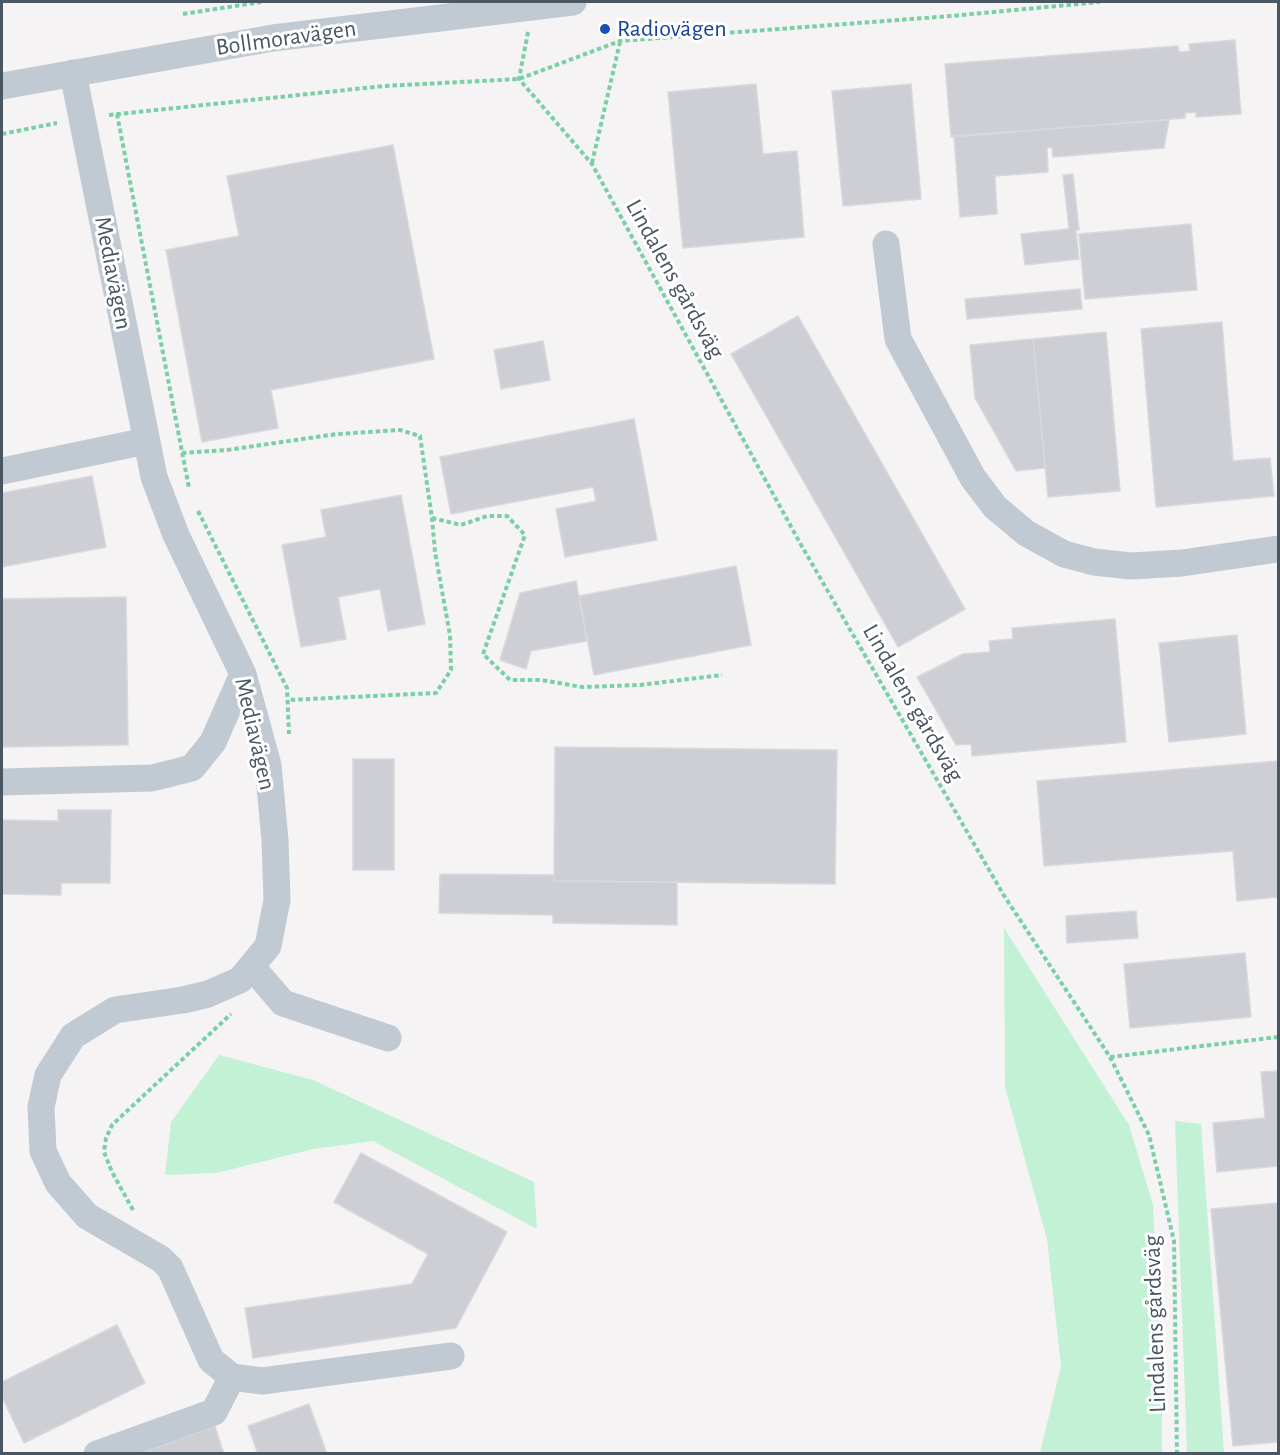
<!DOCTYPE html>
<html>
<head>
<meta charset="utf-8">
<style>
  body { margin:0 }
  #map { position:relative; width:1280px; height:1455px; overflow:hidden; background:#f5f3f3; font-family:"Alegreya Sans",sans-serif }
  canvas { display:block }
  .frame { position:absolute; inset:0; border:3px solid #4a5661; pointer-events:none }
</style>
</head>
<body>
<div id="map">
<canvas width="1280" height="1455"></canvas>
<div class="frame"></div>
</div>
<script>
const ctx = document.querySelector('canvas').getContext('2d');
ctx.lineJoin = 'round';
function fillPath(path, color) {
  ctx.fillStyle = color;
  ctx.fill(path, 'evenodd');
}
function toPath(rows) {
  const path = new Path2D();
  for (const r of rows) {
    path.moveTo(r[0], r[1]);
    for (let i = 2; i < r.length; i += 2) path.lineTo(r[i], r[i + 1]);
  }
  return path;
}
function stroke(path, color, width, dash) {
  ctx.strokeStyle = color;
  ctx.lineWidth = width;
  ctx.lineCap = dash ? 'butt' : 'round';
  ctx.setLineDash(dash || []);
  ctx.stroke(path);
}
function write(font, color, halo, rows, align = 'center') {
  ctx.font = font + ' "Alegreya Sans",sans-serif';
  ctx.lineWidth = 6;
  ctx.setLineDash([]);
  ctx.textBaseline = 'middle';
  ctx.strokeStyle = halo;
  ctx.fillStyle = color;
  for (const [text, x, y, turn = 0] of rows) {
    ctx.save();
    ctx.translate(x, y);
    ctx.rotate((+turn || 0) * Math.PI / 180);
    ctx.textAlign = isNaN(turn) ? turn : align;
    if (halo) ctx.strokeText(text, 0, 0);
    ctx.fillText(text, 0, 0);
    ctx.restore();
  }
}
fillPath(toPath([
  [1004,928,1129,1125,1153,1205,1162,1397,1162,1453,1040,1453,1061,1366,1047,1239,1005,1087],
  [219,1055,313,1080,534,1182,537,1229,373,1141,313,1149,216,1173,165,1175,171,1122],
  [1175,1121,1201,1124,1224,1453,1187,1453]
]), '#c3f1d5');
const building = toPath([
  [1235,40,1241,114,1196,117,1196,112,1185,113,1185,118,951,137,945,64,1178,46,1179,52,1190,51,1189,44,1235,40],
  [756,84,763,154,797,151,804,237,683,248,668,92,756,84],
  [911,84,921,199,843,206,832,91,911,84],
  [1169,120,1164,148,1053,157,1052,147,1047,148,1048,172,995,176,997,214,960,217,954,136,1169,120],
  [393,145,434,359,271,390,278,428,202,442,166,250,239,236,227,176,393,145],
  [1073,174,1079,230,1076,230,1079,259,1025,265,1021,234,1069,229,1063,175,1073,174],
  [1191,224,1197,290,1085,299,1079,234,1191,224],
  [1080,289,1082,309,967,319,965,299,1080,289],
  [798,316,965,609,898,647,731,354,798,316],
  [1222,322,1233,461,1270,458,1274,496,1156,507,1141,329,1222,322],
  [1106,332,1120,491,1048,497,1033,339,1106,332],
  [1033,339,1045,468,1016,471,975,398,970,345,1033,339],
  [543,341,550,380,501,389,494,350,543,341],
  [634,419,657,540,565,557,556,509,596,501,593,487,451,514,440,457,634,419],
  [92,476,106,547,2,567,2,493,92,476],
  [401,495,425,624,388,631,380,589,338,597,346,639,301,647,282,545,326,537,321,510,401,495],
  [736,566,751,645,594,675,579,596,736,566],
  [576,581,587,641,531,651,526,669,500,660,520,593,576,581],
  [126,597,128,745,2,747,2,599,126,597],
  [1115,619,1126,742,972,756,971,744,956,745,917,677,963,654,990,652,989,641,1013,639,1012,628,1115,619],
  [1237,635,1246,734,1169,742,1159,643,1237,635],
  [555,747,837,750,835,884,554,881,555,747],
  [353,759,394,759,394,870,353,870,353,759],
  [1278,761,1278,897,1237,901,1233,851,1044,866,1037,781,1278,761],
  [58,810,111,810,110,883,61,883,61,895,2,894,2,820,58,821,58,810],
  [440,874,554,875,554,881,677,882,677,925,553,923,553,915,439,913,440,874],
  [1136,911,1138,938,1067,943,1066,916,1136,911],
  [1245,953,1251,1017,1130,1028,1124,964,1245,953],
  [1278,1071,1278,1166,1217,1172,1213,1123,1265,1118,1261,1072,1278,1071],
  [361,1153,507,1232,456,1328,253,1358,245,1308,412,1284,428,1254,334,1202,361,1153],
  [1278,1203,1278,1442,1233,1446,1211,1209,1278,1203],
  [117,1325,145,1383,24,1443,2,1397,2,1382,117,1325],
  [309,1404,327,1454,258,1454,248,1426,309,1404],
  [215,1426,224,1454,137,1454,215,1426]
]);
fillPath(building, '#cdcfd5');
stroke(building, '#d7d9de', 1.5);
stroke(toPath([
  [183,14,261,2],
  [528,32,519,79,592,164,800,543,1003,894,1110,1057,1149,1135,1174,1241,1177,1454],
  [117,114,189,488],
  [109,115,384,86,519,79,620,41,951,16,1100,2],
  [2,134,57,123],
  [592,163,620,42],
  [182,453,227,450,337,434,400,430,420,436,432,518,435,552,450,635,451,670,436,693,288,700],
  [198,511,287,688,289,734],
  [432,518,461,525,487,516,507,516,525,535,483,654,510,680,541,680,582,687,640,685,722,675],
  [1110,1057,1278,1037],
  [133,1210,112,1172,104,1152,106,1138,112,1125,231,1014]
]), '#7ad0a6', 4, [4.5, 3]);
stroke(toPath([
  [73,73,154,477,176,535,243,674,268,765,275,840,277,900,268,946,240,980,208,994,183,1000,115,1010,73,1036,48,1075,41,1107,43,1151,58,1183,87,1216,161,1259,170,1268,211,1360,232,1377,262,1381,451,1356],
  [2,86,273,38,573,2],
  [886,244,898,339,973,478,995,507,1026,533,1064,554,1094,562,1131,566,1182,563,1278,549],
  [2,471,146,441],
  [2,782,152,778,192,768,213,742,243,674],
  [252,967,283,1003,388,1038],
  [97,1454,214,1412,232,1377]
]), '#c1cad2', 27);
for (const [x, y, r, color] of [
  [605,29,6,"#1a4fb4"]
]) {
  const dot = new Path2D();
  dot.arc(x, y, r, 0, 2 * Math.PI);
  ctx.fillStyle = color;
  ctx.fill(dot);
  stroke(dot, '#fff', 2);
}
write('24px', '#164399', '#fff', [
  ["Radiovägen",617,29]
], 'left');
write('24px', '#4a5661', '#fff', [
  ["Bollmoravägen",286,38,-8],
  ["Mediavägen",113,273,79],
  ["Lindalens gårdsväg",675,279,61],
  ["Lindalens gårdsväg",913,703,60],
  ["Mediavägen",255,734,77],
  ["Lindalens gårdsväg",1155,1324,-92]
]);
</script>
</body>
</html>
